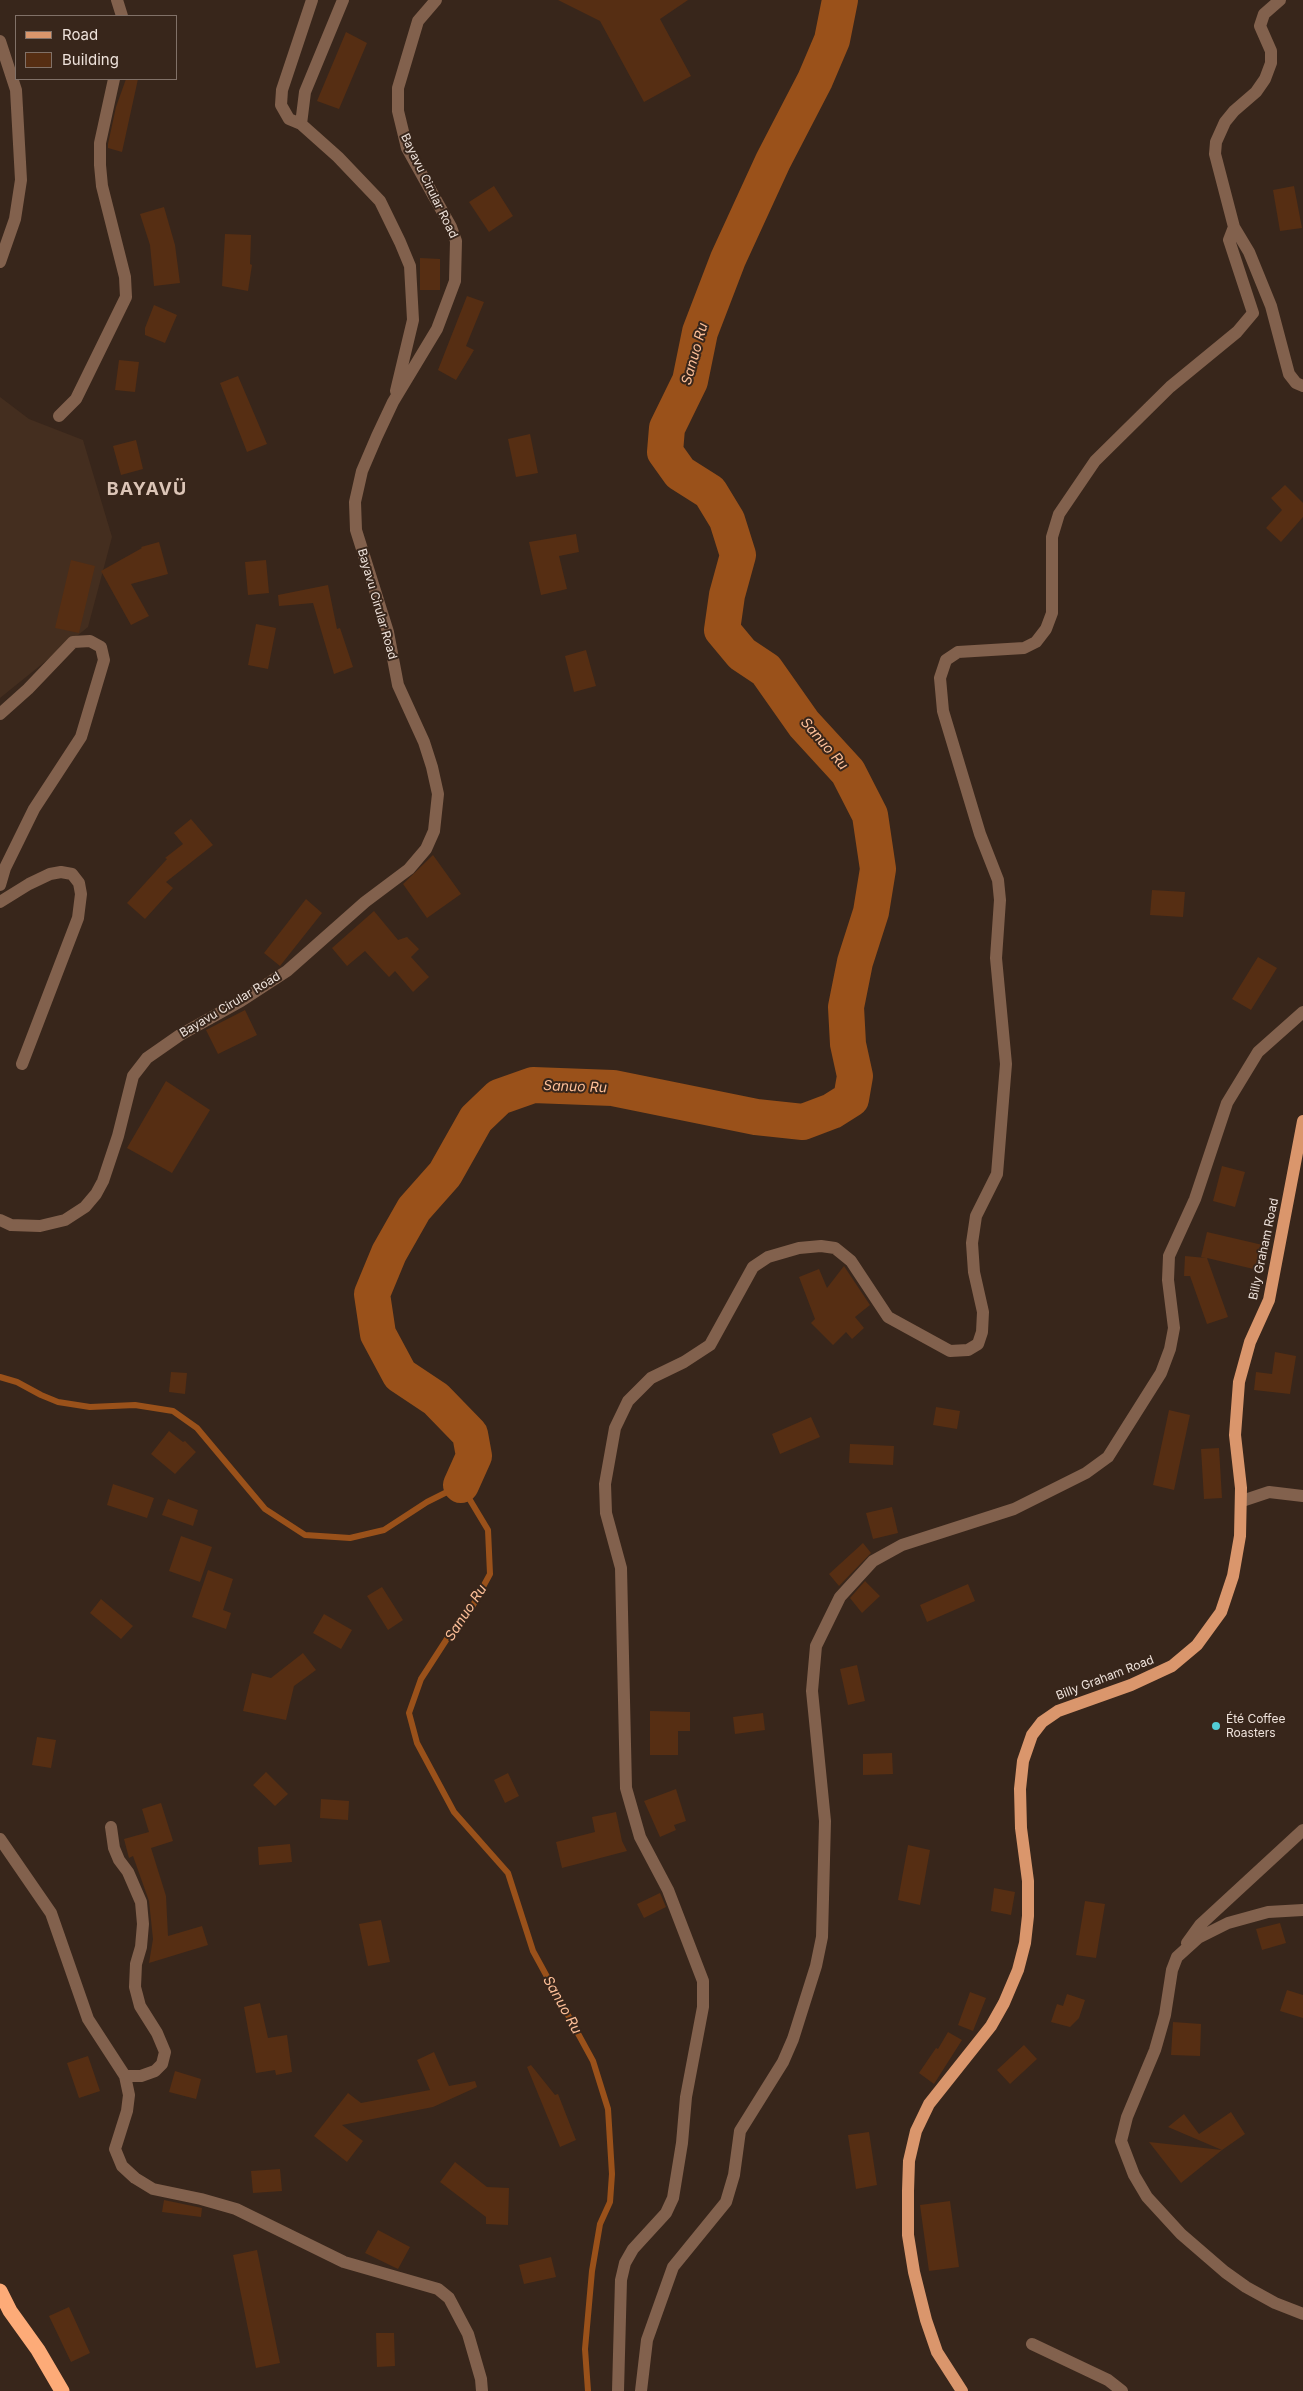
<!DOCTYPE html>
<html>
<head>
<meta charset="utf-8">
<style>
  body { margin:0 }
  #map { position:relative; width:1303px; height:2391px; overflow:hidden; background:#38261b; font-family:Inter,sans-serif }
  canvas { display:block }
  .legend { position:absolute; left:15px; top:15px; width:162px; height:65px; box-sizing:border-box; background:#38261b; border:1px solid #817168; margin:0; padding:6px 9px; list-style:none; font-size:15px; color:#eee2db }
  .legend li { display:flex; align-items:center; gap:10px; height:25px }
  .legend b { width:25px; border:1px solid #817168 }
</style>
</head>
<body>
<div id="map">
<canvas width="1303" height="2391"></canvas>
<ul class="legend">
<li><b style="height:6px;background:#da966c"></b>Road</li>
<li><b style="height:14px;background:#562e13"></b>Building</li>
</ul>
</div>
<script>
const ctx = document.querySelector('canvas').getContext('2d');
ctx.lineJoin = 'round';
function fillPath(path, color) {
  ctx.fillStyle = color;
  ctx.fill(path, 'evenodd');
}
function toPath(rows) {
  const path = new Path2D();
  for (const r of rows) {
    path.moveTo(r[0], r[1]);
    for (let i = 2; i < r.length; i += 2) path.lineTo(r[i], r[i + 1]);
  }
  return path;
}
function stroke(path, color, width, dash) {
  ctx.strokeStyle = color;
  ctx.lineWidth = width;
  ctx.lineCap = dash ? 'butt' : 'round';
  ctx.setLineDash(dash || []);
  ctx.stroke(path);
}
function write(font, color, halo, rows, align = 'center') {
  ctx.font = font + ' Inter,sans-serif';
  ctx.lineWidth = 4;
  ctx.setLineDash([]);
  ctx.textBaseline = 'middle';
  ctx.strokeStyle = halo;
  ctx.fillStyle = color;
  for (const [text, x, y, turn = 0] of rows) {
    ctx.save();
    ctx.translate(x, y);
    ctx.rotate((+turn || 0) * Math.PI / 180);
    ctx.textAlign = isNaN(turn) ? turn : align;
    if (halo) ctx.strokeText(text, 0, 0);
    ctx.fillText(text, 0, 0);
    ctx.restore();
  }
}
fillPath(toPath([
  [0,397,29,419,83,440,112,537,88,627,0,698]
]), '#442e1f');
stroke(toPath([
  [0,1377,17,1382,41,1395,58,1402,90,1407,135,1405,173,1411,197,1428,265,1509,305,1535,350,1538,384,1530,427,1502,461,1485,488,1530,490,1574,472,1607,452,1631,421,1679,409,1713,417,1743,454,1812,508,1873,533,1951,593,2061,608,2109,612,2174,610,2202,600,2224,592,2271,585,2349,588,2391]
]), '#9a511a', 6);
stroke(toPath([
  [461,1485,474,1456,470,1434,436,1399,400,1375,378,1334,372,1294,389,1253,414,1209,445,1174,476,1119,499,1097,533,1085,613,1088,756,1117,803,1122,832,1111,851,1099,855,1076,848,1044,846,1007,855,962,871,912,878,869,870,815,848,772,804,724,766,670,742,654,722,630,727,595,738,555,727,520,710,492,680,473,665,452,667,428,690,381,700,332,728,259,773,161,815,80,832,40,840,0]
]), '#9a511a', 36);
fillPath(toPath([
  [558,0,688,0,660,19,691,76,644,102,600,21],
  [346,32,367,43,339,109,317,101],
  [126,79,138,79,122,152,108,148,108,144,116,107],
  [494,186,513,216,489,232,469,202],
  [1294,186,1302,228,1280,231,1273,190],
  [164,207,175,245,180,283,154,286,150,245,140,214],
  [225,234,251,235,250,264,252,265,248,291,222,286],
  [420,258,440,259,440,290,420,290],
  [467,296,484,302,466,346,474,350,456,380,438,370],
  [154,305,177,315,165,343,145,335,145,328],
  [119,360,139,362,135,392,115,390],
  [238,376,267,444,247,452,220,383],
  [530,434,538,473,516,477,508,439],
  [136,440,143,469,121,475,113,446],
  [1285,485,1303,503,1303,517,1281,542,1266,528,1282,510,1271,498],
  [576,534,579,552,559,556,567,589,541,595,529,542],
  [159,542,168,574,131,584,149,616,131,625,101,571,142,548,141,547],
  [71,560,95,566,79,633,55,628],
  [266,560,269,593,248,595,245,562],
  [328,585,337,629,340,628,353,667,334,674,313,603,279,606,278,595],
  [256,624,276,628,268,669,248,665],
  [586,650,596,686,574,692,565,656],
  [191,819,213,845,166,882,173,888,145,919,127,903,167,859,165,858,183,844,174,833],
  [433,855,461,894,427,918,403,884],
  [1152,890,1185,892,1183,917,1150,915],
  [306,899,322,913,280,966,264,953],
  [374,911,398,940,407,937,419,949,411,957,429,977,413,992,395,971,389,977,365,951,347,966,332,948],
  [1258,957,1277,968,1251,1010,1232,999],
  [245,1010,257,1035,218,1054,206,1030],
  [166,1081,210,1110,172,1173,127,1148],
  [1222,1166,1245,1172,1235,1207,1213,1201],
  [1207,1232,1267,1246,1262,1271,1207,1258,1228,1317,1207,1324,1190,1276,1184,1276,1185,1256,1206,1258,1201,1257],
  [844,1266,870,1305,855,1317,864,1328,852,1339,846,1332,833,1345,811,1323,815,1319,799,1277,819,1269,827,1288],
  [1275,1352,1296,1356,1290,1394,1254,1390,1256,1372,1272,1374],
  [171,1372,187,1373,185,1394,169,1392],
  [936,1407,960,1411,957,1429,933,1425],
  [1169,1410,1190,1415,1174,1490,1153,1485],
  [811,1417,820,1437,780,1454,772,1434],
  [169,1431,183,1442,185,1441,196,1452,175,1474,151,1454],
  [850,1444,894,1446,893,1465,849,1463],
  [1219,1448,1222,1498,1204,1499,1201,1449],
  [113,1484,154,1498,147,1518,107,1505],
  [168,1499,198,1510,193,1526,162,1515],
  [892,1507,898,1533,873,1539,866,1513],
  [181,1536,212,1547,200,1582,169,1571],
  [863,1543,871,1553,839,1586,829,1574],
  [208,1570,233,1579,223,1610,231,1613,226,1629,192,1617],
  [865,1581,880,1596,862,1613,850,1598],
  [968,1584,975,1601,927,1622,920,1605],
  [382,1587,403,1620,388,1630,367,1596],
  [101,1599,133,1626,121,1639,90,1613],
  [324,1614,352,1630,341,1649,313,1633],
  [303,1653,316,1670,294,1686,286,1720,243,1711,252,1673,271,1678],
  [857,1665,865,1701,848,1705,840,1669],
  [650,1711,690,1712,690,1731,678,1731,678,1755,650,1755],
  [763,1713,765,1730,735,1734,733,1717],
  [37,1737,56,1740,51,1768,32,1765],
  [892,1753,893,1774,863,1775,863,1754],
  [266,1772,288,1794,275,1806,253,1785],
  [508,1773,519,1796,505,1803,494,1780],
  [676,1789,686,1821,674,1825,676,1830,660,1837,644,1801],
  [321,1799,349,1801,348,1820,320,1818],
  [161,1803,173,1841,151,1848,166,1896,168,1936,202,1926,208,1945,149,1963,153,1939,149,1901,133,1856,129,1858,124,1839,149,1832,142,1809],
  [616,1812,622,1841,627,1851,562,1868,556,1842,595,1832,592,1817],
  [290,1844,292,1862,259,1865,258,1847],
  [908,1845,930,1850,920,1905,898,1900],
  [994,1888,1015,1892,1011,1915,991,1911],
  [660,1893,666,1907,644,1918,637,1904],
  [1085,1901,1105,1904,1096,1958,1076,1955],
  [381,1920,390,1962,368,1966,359,1924],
  [1280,1923,1286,1943,1262,1950,1256,1929],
  [1287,1990,1303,1995,1303,2018,1280,2011],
  [970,1992,986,1998,973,2031,958,2025],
  [1067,1994,1085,2000,1079,2018,1070,2027,1051,2022,1057,2004,1063,2006],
  [260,2003,268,2038,287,2035,292,2072,276,2075,275,2070,256,2073,244,2007],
  [1173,2022,1201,2024,1200,2056,1171,2055],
  [948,2032,962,2040,934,2084,919,2073,936,2048,938,2049],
  [1024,2045,1037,2059,1010,2084,997,2070],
  [434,2052,449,2086,475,2081,477,2087,433,2107,342,2125,363,2141,347,2162,314,2136,348,2093,361,2103,430,2090,417,2060],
  [88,2056,100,2091,79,2098,67,2063],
  [531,2065,555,2095,558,2094,576,2140,560,2147,527,2067],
  [175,2071,201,2079,196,2099,169,2092],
  [1231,2112,1245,2134,1222,2150,1168,2127,1184,2114,1199,2134],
  [869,2132,877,2185,856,2189,848,2135],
  [1149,2142,1222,2150,1181,2183],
  [455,2162,487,2187,509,2188,508,2225,486,2224,486,2217,440,2182],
  [280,2169,282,2191,253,2193,251,2171],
  [164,2200,202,2208,201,2217,162,2212],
  [950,2201,959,2267,929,2271,920,2205],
  [378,2230,410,2247,398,2269,365,2253],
  [257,2250,280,2363,256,2368,233,2255],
  [551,2257,556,2277,524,2284,519,2265],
  [69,2307,90,2353,71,2362,49,2316],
  [376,2333,394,2333,395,2366,377,2367]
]), '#562e13');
stroke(toPath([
  [117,0,122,16],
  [312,0,282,90,281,105,289,119,301,124,338,157,380,201,400,242,410,266,413,320,396,391],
  [1280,0,1264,14,1260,26,1271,51,1271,63,1265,79,1256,92,1234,111,1225,122,1216,142,1215,154,1234,227,1249,252,1271,306,1289,374,1296,383,1303,386],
  [0,41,16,90,21,180,15,219,0,262],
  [301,124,305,92,343,0],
  [59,416,76,399,126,297,125,277,102,186,100,165,100,143,114,79],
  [0,714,28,689,73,642,90,641,101,647,104,660,81,737,34,809,5,868,0,885],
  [0,902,29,884,50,874,61,872,72,874,79,883,81,894,78,918,22,1064],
  [0,1220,11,1225,40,1226,65,1220,85,1207,96,1194,103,1181,118,1136,133,1076,147,1058,180,1035,241,1001,287,971,365,902,409,869,426,849,434,831,438,794,432,767,424,742,398,685,388,632,356,530,355,502,362,471,377,436,393,402,437,329,455,281,456,241,451,227,407,148,398,111,398,88,418,21,436,0],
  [1242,1501,1269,1492,1303,1496],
  [111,1827,114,1848,119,1860,128,1872,141,1902,143,1924,141,1947,136,1964,135,1987,140,2006,157,2033,165,2052,162,2064,155,2071,141,2076,125,2076],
  [0,1839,51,1913,88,2019,125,2076,129,2095,127,2111,115,2149,122,2166,135,2178,153,2189,201,2199,236,2209,344,2262,438,2289,449,2298,468,2334,481,2379,482,2391],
  [1303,1910,1268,1912,1228,1923,1198,1938,1177,1957,1172,1970,1165,2015,1155,2050,1127,2117,1121,2141,1134,2175,1147,2197,1181,2234,1225,2272,1246,2287,1275,2303,1303,2314],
  [1187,1943,1200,1925,1303,1830],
  [1032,2344,1108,2380,1122,2391],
  [618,2391,621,2280,625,2263,633,2249,666,2213,673,2198,682,2143,686,2097,703,2007,703,1981,668,1890,640,1837,626,1788,621,1568,606,1513,605,1484,615,1428,628,1401,651,1378,684,1362,710,1345,753,1267,768,1257,799,1248,821,1246,835,1248,851,1261,888,1317,950,1351,968,1350,978,1344,982,1332,983,1312,974,1272,972,1243,976,1216,997,1174,1006,1064,996,958,1000,900,998,880,980,834,943,711,940,678,946,660,958,652,1024,648,1036,642,1046,629,1052,613,1052,537,1059,514,1095,461,1170,387,1237,332,1253,313,1229,240,1234,227],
  [641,2391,647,2340,673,2267,726,2202,734,2175,740,2131,783,2062,793,2039,816,1966,822,1937,825,1821,812,1691,816,1646,840,1597,873,1561,902,1545,1014,1509,1086,1473,1108,1457,1161,1373,1170,1349,1174,1328,1168,1280,1169,1256,1195,1199,1227,1103,1258,1052,1303,1012]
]), '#82614d', 12);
stroke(toPath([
  [962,2391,937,2352,926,2320,914,2272,908,2235,908,2191,909,2161,916,2131,929,2104,991,2026,1004,2003,1018,1970,1025,1943,1028,1916,1028,1881,1021,1828,1020,1789,1023,1761,1032,1735,1042,1722,1058,1711,1131,1685,1172,1666,1197,1645,1221,1612,1233,1576,1240,1536,1241,1488,1235,1435,1239,1382,1250,1342,1269,1300,1303,1121]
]), '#da966c', 12);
stroke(toPath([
  [0,2291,10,2311,38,2350,62,2391]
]), '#fdab78', 15);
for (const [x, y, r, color] of [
  [1216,1726,5,"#52ccd5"]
]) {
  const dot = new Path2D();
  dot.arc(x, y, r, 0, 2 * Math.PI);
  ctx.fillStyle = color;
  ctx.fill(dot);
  stroke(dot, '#38261b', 2);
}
write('12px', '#eee2db', '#38261b', [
  ["Bayavu Cirular Road",429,186,64],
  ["Bayavu Cirular Road",377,604,74],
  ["Bayavu Cirular Road",230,1005,-31],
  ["Billy Graham Road",1264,1249,-78],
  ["Billy Graham Road",1105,1678,-21]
]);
write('12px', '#eee2db', '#38261b', [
  ["Été Coffee",1226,1719],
  ["Roasters",1226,1733]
], 'left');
write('italic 14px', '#fdbf98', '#38261b', [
  ["Sanuo Ru",695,354,-74],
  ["Sanuo Ru",824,744,49],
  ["Sanuo Ru",575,1087,2],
  ["Sanuo Ru",466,1613,-57],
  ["Sanuo Ru",562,2005,61]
]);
ctx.letterSpacing = '1px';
write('bold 18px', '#dcc5b7', '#38261b', [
  ["BAYAVÜ",147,490]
]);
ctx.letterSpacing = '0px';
</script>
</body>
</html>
